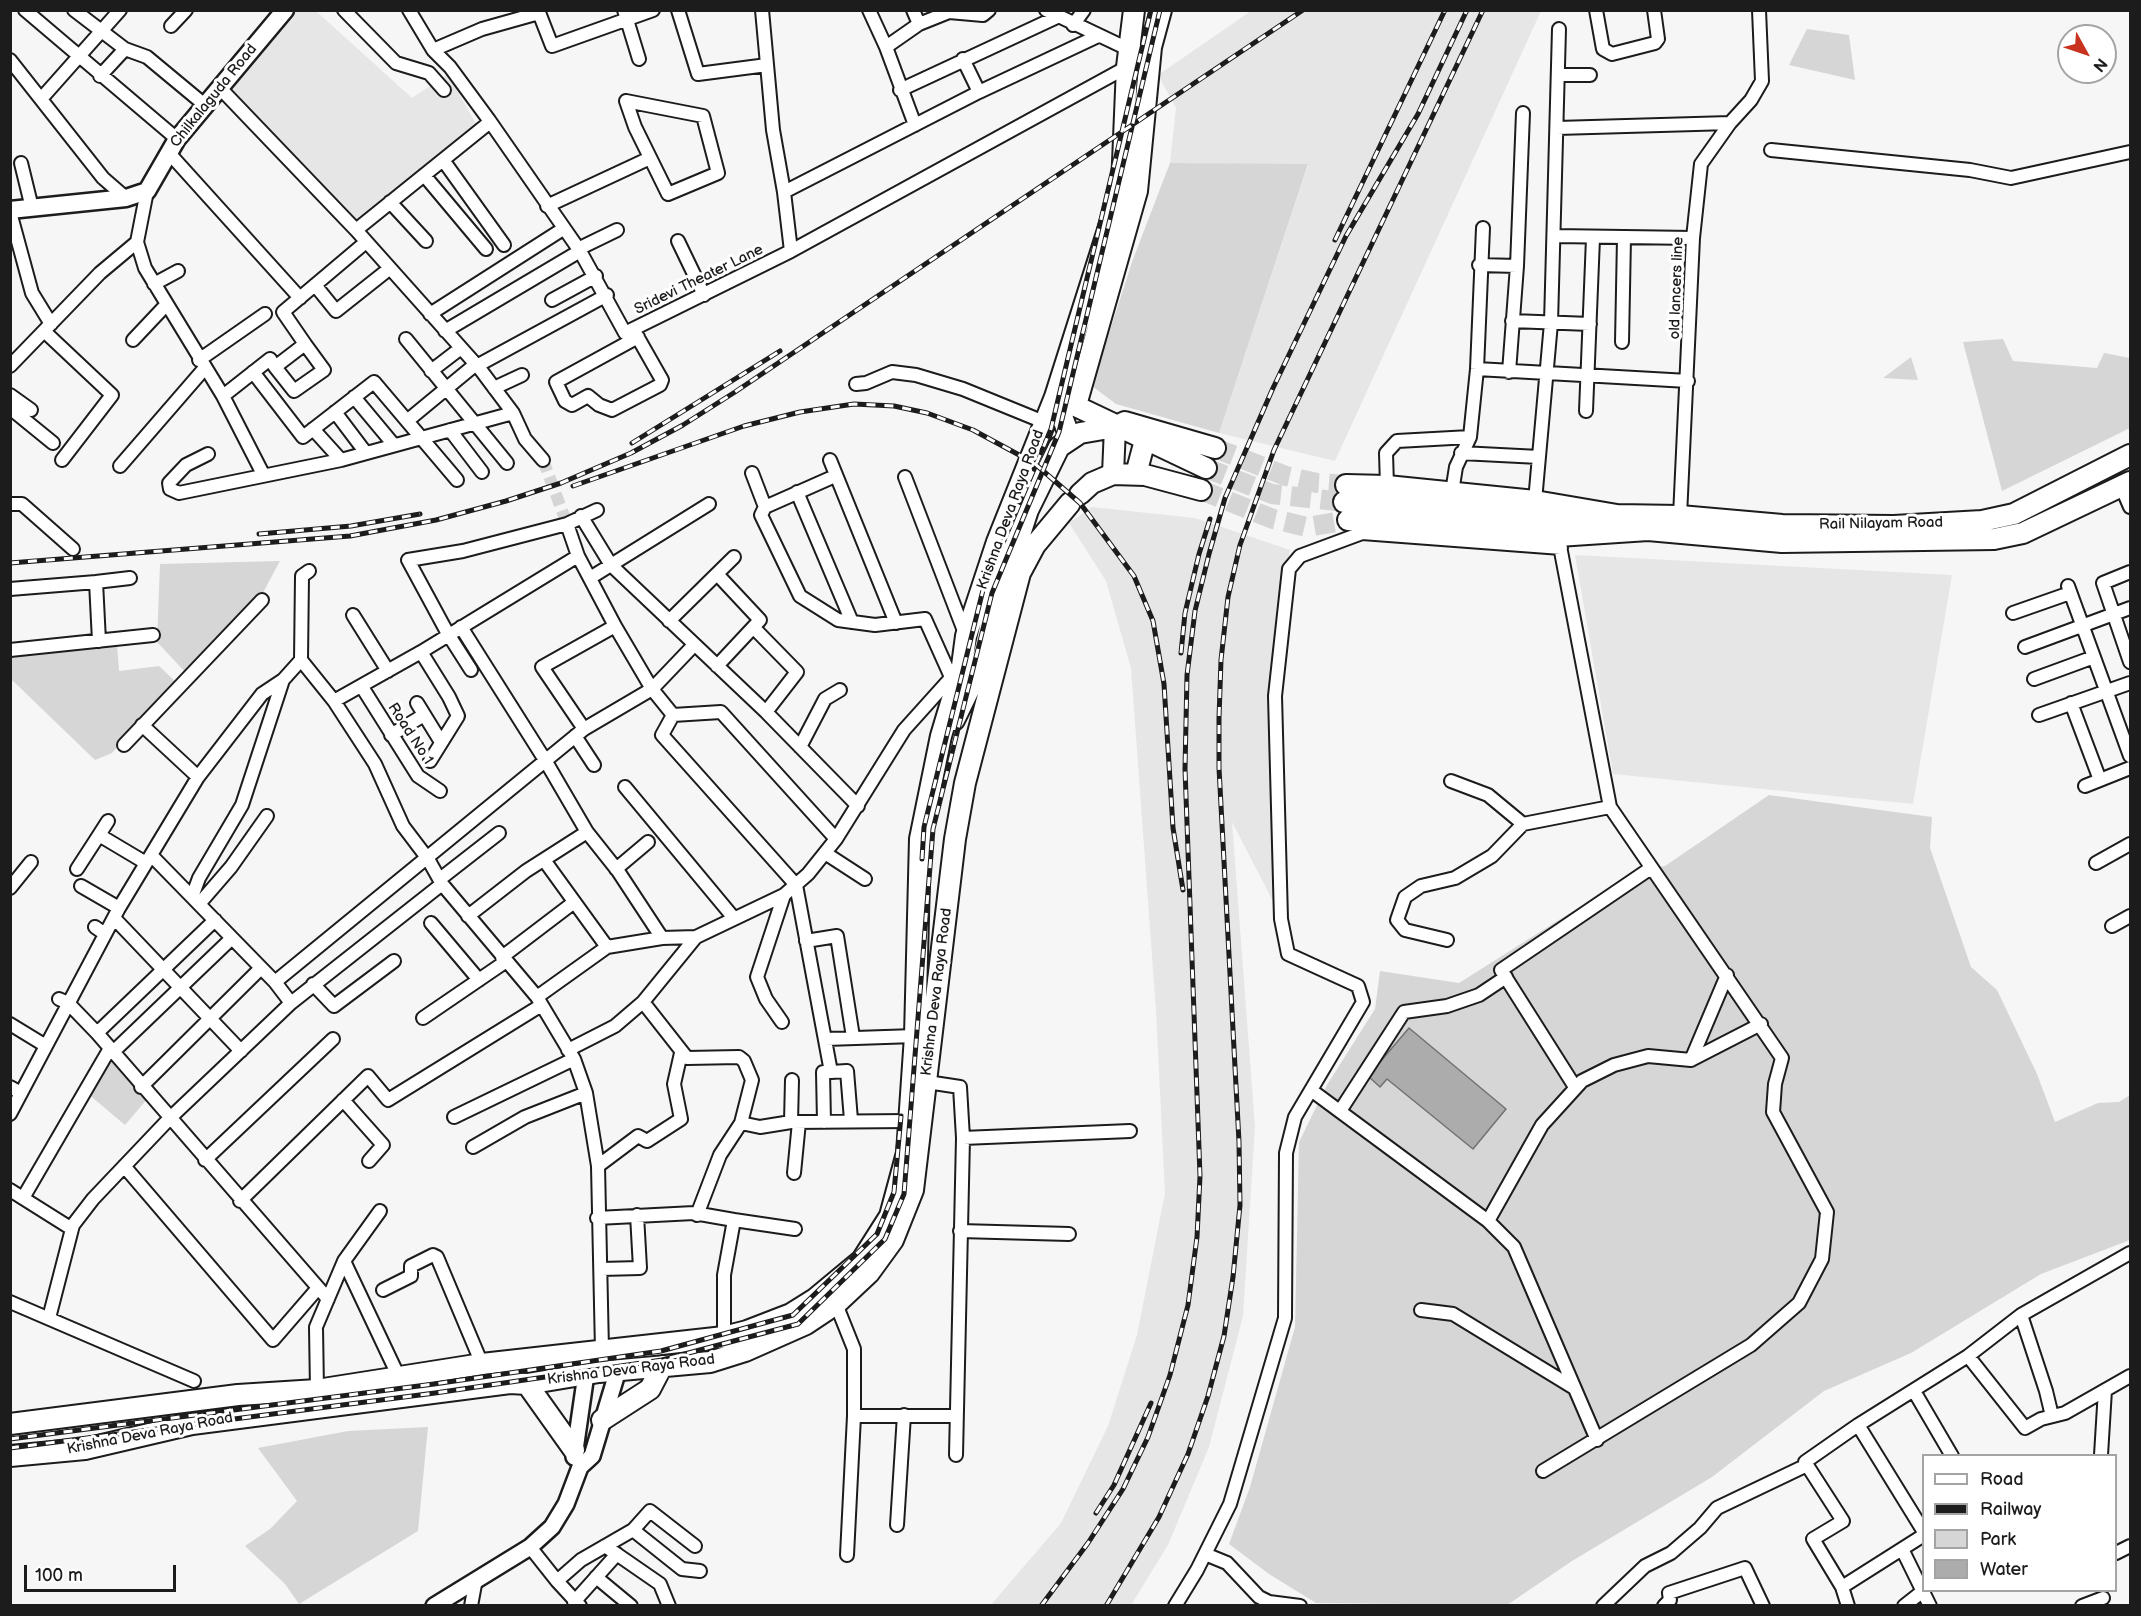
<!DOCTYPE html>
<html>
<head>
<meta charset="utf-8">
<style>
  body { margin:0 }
  #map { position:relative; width:2141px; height:1616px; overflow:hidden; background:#f6f6f6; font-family:"Balsamiq Sans",sans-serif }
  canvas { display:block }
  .frame { position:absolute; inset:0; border:12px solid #1c1c1c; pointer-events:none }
  .legend { position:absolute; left:1922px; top:1454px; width:195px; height:138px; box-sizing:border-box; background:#fff; border:2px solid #a4a4a4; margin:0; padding:8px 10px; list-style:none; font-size:18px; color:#1c1c1c }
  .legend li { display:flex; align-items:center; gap:12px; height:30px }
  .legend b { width:30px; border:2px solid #a4a4a4 }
  .north { position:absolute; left:2057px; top:24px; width:60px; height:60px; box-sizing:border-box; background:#fff; border:2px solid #a4a4a4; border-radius:50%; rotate:130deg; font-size:16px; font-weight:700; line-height:24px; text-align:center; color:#1c1c1c }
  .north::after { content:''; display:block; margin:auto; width:21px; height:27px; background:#c8321e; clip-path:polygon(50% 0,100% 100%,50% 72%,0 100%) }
  .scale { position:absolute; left:24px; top:1565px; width:152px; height:27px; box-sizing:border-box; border:3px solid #1c1c1c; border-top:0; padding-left:8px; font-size:18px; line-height:21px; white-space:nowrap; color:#1c1c1c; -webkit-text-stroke:4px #fff; paint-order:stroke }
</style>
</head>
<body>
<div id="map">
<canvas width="2141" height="1616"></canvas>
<div class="frame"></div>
<ul class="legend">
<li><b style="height:8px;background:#fff"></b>Road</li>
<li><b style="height:8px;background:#1c1c1c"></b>Railway</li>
<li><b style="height:16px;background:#d6d6d6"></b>Park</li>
<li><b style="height:16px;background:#acacac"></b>Water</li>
</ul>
<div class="north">N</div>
<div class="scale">100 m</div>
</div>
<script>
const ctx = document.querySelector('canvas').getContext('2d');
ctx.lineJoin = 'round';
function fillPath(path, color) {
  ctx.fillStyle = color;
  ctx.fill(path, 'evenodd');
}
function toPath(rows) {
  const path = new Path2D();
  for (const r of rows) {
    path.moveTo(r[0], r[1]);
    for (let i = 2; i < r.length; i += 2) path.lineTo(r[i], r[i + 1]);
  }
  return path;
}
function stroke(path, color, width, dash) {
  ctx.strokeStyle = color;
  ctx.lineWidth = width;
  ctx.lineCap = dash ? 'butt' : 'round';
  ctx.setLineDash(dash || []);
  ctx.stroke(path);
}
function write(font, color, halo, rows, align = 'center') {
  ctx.font = font + ' "Balsamiq Sans",sans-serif';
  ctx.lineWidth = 6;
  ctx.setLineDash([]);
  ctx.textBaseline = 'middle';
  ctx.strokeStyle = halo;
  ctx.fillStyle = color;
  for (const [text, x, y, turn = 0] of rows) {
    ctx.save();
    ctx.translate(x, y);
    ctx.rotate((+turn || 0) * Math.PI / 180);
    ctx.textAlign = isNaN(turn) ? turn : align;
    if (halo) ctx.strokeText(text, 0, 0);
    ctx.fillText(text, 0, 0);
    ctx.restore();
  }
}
fillPath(toPath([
  [294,11,316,11,412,98,448,74,476,124,357,222,228,88],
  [1251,11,1541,11,1335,461,1219,433,1308,165,1170,163,1176,108,1158,75],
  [1092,507,1195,518,1290,550,1274,641,1271,697,1277,909,1232,822,1255,1127,1243,1316,1209,1447,1168,1545,1131,1605,990,1606,1061,1523,1108,1426,1137,1335,1165,1193,1156,1011,1131,668,1106,581,1069,523],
  [1575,555,1952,575,1913,804,1613,774]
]), '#e6e6e6');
fillPath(toPath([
  [1807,29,1849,35,1855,80,1789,65],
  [1170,163,1308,164,1219,433,1116,404,1092,386,1132,262],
  [2003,339,2013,361,2097,368,2104,353,2130,358,2130,428,2002,491,1963,342],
  [1911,357,1918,380,1883,378],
  [280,561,259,600,187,674,157,642,160,564],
  [117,644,119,671,159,666,176,682,112,753,95,760,11,679,10,656],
  [1769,795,1932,817,1930,848,1971,967,1997,990,2037,1074,2055,1122,2098,1103,2119,1102,2130,1095,2130,1240,2041,1274,1911,1353,1824,1391,1712,1477,1572,1561,1507,1605,1316,1603,1269,1574,1229,1544,1250,1487,1295,1327,1299,1142,1327,1085,1375,1009,1380,971,1459,983,1638,870,1665,866],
  [109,1050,149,1097,125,1125,87,1093],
  [428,1427,418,1531,299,1604,285,1584,245,1546,270,1529,297,1501,258,1448,348,1431]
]), '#d6d6d6');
const water = toPath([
  [1409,1028,1506,1109,1473,1149,1387,1079,1380,1087,1368,1076,1409,1028]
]);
fillPath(water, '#acacac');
stroke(water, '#727272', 1.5);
stroke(toPath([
  [543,460,567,524]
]), '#d5d5d5', 12, [12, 6]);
stroke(toPath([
  [1215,448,1286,476,1317,483,1346,485],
  [1206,468,1272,494,1344,502],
  [1201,490,1273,519,1307,527,1348,520]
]), '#d5d5d5', 20, [20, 10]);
const minor = toPath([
  [25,10,177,139],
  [74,10,125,49,147,57,206,106],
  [344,10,396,63,429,73,444,90],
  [409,10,433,50,450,67,489,120,580,251,625,333,791,251,1127,67],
  [538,10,552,46,653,10],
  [624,10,639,59],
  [678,10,698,74,767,65],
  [762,10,773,130,784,192,791,251],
  [869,10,886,47,915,125],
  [913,10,919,24],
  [1046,10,1128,49,1151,53],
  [1596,10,1603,49,1612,54,1655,43,1658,39,1654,10],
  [1073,25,1084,10],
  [171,26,186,10],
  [886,47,919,24,949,12,983,15,989,10],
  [433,50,482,29,539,13],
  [963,59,979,92],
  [10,60,103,178,126,198],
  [1558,75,1590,75],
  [100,76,125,49],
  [220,88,356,230,480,369,513,413,525,439,543,460],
  [900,90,1057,17],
  [41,99,120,10],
  [626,101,703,116,718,173,668,194,635,127,626,101],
  [1557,128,1730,123],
  [1771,150,1970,170,2011,178,2130,152],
  [169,153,300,298],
  [443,160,504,245],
  [21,163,32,208],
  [424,175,486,249],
  [147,191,137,242,145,268,223,396,263,474],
  [784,192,979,92,1098,36],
  [390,202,426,241],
  [547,206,650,158],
  [10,212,32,293,51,324],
  [356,230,490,122],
  [1555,236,1693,238],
  [678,241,704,295],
  [578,249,617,230],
  [1479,265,1517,266,1509,372],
  [1517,266,1523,113],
  [154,284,178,271],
  [315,285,336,311,389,269],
  [552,300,596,276],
  [430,314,563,229],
  [1512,321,1590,324],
  [633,329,662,380,660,385,612,410,599,405,588,396,572,405,565,401,556,382,638,337],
  [44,331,112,395,62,460],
  [445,331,580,251],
  [406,339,507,463],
  [133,340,166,305],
  [1622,342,1624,238],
  [199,360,265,314],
  [482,363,607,295],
  [10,366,100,273,137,242],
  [275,367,294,391,324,370,305,344],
  [1477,369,1688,381],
  [431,371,461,348],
  [253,372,303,437,374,382,457,480],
  [856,384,866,383,892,372,916,375,963,389,1044,422],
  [494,388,522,375],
  [10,395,31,410],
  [223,396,270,359,275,367,305,344,283,312,366,242],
  [354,397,394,445],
  [10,408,53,443],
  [1586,411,1593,238],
  [335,412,366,453],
  [407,421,476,364],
  [313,429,341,460],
  [450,430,482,472],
  [1461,453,1539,457],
  [208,454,186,465,169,483,170,489,179,493,341,460,513,413],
  [830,460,896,623],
  [120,466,204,369],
  [752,473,765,507,761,515,800,596,838,620,875,625,925,619,951,677],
  [905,477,966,636],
  [1387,486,1386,453,1397,441,1470,437],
  [2121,486,2130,507],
  [797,492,852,622],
  [1452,492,1456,467,1470,437,1477,369,1483,228],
  [1535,501,1551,323,1559,29],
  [10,504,22,504,73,549],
  [765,507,835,476],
  [581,516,611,565,766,712,858,806],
  [1680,516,1693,238,1701,164,1730,123,1751,100,1762,81,1759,10],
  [567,524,578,556,615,626,652,689,673,715,721,712,836,839],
  [309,571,302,576,301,660,334,701,375,764,403,826,428,859,442,884,537,997,574,1059,586,1093,598,1166,602,1350],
  [2130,572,2103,583,2130,662],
  [590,578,709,504],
  [2068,586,2130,756],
  [10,589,96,582],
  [2013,613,2070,593],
  [353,615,388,671],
  [669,621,734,557],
  [461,627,545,760,587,832,618,871,662,938],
  [754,628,797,672,766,712],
  [99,641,96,582,130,578],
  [2025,647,2130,608],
  [10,650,153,635],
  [421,652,449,697,458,716,430,761],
  [717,666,760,620,717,574],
  [471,670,448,634,408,560,463,551,567,524,597,510],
  [2034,679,2094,657],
  [362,687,418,776,440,791],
  [334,701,421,652,578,556],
  [417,703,441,742],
  [2071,703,2100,780],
  [673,715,662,735,796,885,831,1072,823,1072,824,1122],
  [2039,715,2130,683],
  [142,725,198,777],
  [584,729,542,667,615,626],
  [391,735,424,715],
  [575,736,594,765],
  [124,745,262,600],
  [800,747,825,699,840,690],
  [1451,781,1488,795,1523,824,1610,807],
  [2085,786,2130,768],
  [625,787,733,917],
  [99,835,108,821],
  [825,853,865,879],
  [151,855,275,982,291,1003],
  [544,860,607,947],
  [2096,863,2130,844],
  [77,869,99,835,146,863],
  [616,869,648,842],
  [440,879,499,833],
  [81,886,119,908],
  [10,888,31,862],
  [192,897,199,878,242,805,283,680],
  [199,904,231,867,267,816],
  [468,916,526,871,587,832],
  [114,918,241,1051],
  [431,923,479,980],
  [2112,926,2130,916],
  [95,927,105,934],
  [1447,940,1405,930,1397,920,1405,897,1421,886,1455,878,1492,856,1523,824],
  [806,941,837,936,853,1037],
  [502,957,573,903],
  [275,982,584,729,652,689,694,645],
  [313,984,334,1006,394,961],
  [537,997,607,947,662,938,696,937,784,895,808,874,836,839,904,730,958,670],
  [59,999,68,1003,97,1033,328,1299],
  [643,1002,687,1058,739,1057,744,1061,752,1080,741,1123],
  [423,1018,505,962],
  [782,1022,766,999,757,977,784,895],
  [10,1024,46,1046],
  [97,1033,215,920],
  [826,1039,915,1036],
  [568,1050,615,1026,643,1002,696,937],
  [112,1053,232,938],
  [1691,1060,1761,1024],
  [831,1072,847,1071,851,1120],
  [927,1082,960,1087,963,1138,956,1455],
  [10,1087,21,1093],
  [141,1087,261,968],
  [1575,1087,1501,970,1651,868],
  [1311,1090,1488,1221,1514,1247,1597,1440],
  [343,1100,383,1145,369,1161],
  [1340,1111,1404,1012,1447,1006,1479,995,1506,977],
  [10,1114,119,908,198,777,262,694,283,680,301,660],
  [454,1117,574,1059],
  [791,1122,792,1080],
  [963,1138,1130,1131],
  [473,1147,525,1117,586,1093],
  [205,1160,333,1039],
  [124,1166,273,1340,318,1288],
  [598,1166,638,1136,647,1141,681,1119,674,1084,681,1053],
  [794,1173,799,1122],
  [10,1190,72,1229],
  [23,1198,109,1050],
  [240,1201,368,1076,388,1100,540,1006],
  [697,1215,720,1155,741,1123,760,1127,791,1122,909,1121],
  [597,1218,694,1213,734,1220],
  [1488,1221,1542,1125,1582,1081,1614,1065,1648,1056,1691,1060,1727,975],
  [960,1231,1069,1234],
  [344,1261,396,1371],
  [601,1269,640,1268,637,1215],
  [383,1290,411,1276,411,1266,433,1255,437,1257,479,1357],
  [10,1302,194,1381],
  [836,1304,854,1349,854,1416,847,1555],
  [1421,1310,1453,1314,1574,1388],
  [2021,1315,2046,1391,2052,1416],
  [49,1318,73,1225,93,1199,169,1119,291,1003,442,884],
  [724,1337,724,1275,734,1220,795,1229],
  [1968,1356,2025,1428,2041,1419,2065,1413,2130,1376],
  [317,1390,316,1327,344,1261,380,1211],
  [1914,1391,1952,1456],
  [854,1416,955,1416],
  [1858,1425,1924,1532],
  [2101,1455,2105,1390],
  [1543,1471,1751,1345,1799,1303,1822,1259,1827,1212,1773,1112,1775,1084,1782,1058,1610,807,1559,541],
  [897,1525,904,1415],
  [633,1530,682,1569,700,1571],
  [605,1546,660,1584,669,1606],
  [530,1547,557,1581,580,1606],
  [1902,1549,1930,1606],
  [2116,1553,2130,1546],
  [1205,1554,1227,1563,1259,1597,1269,1602,1300,1606],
  [596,1577,631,1606],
  [557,1581,581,1560,633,1530,650,1511,695,1546],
  [1842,1587,1924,1535],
  [574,1602,617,1554],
  [471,1606,476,1579],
  [1175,1606,1197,1570,1230,1504,1285,1318,1286,1153,1295,1117,1363,1002,1358,986,1288,954,1281,919,1275,696,1289,569,1300,556,1362,533,1561,548],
  [1603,1606,1645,1566,1671,1553,1700,1528,1717,1508,1807,1465],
  [1664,1606,1670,1600,1669,1593,1745,1568,1763,1606],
  [1848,1606,1842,1587,1813,1539,1843,1521,1805,1462,1858,1425,1968,1356,2021,1315,2130,1253],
  [1904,1606,1923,1591],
  [2082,1606,2103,1598]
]);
const tertiary = toPath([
  [574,1457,586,1374],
  [434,1606,530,1547,552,1527,566,1504,580,1467,592,1456,618,1370]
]);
const secondary = toPath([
  [10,210,126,198,147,191,177,139,285,10]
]);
const primary = toPath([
  [1055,397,1070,438],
  [1063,400,1206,468],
  [1076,405,1137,191,1151,47,1161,10],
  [1113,474,1115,427],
  [1136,474,1145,440],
  [1346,485,1387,486,1535,501,1617,515,1680,516,1782,525,1894,526,1982,521,2014,514,2130,455],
  [1080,494,1092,483,1113,474,1145,475,1201,490],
  [1344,502,1559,522,1598,519],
  [1348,520,1558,536,1648,530,1782,542,1994,539,2023,533,2130,482],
  [954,720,982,663,991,623,1028,510,1059,447,1080,433,1115,427,1125,422,1215,448],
  [527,1384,574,1450],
  [602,1420,650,1389,662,1366],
  [10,1424,238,1395,317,1390,482,1364,724,1337,747,1331,791,1314,815,1299,862,1260,890,1216,907,1153,915,1036,920,839,941,736,962,666,966,636,997,542,1055,397,1122,186,1127,67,1134,10],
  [10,1456,85,1449,192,1424,510,1383,527,1384,599,1372,710,1362,745,1351,806,1324,836,1304,869,1273,893,1240,913,1190,955,839,965,783,1020,573,1035,545,1070,503]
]);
stroke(minor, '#1c1c1c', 16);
stroke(tertiary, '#1c1c1c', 20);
stroke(secondary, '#1c1c1c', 21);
stroke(primary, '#1c1c1c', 24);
stroke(minor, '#fff', 12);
stroke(tertiary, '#fff', 15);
stroke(secondary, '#fff', 16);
stroke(primary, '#fff', 20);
const rail = toPath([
  [1335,240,1445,10],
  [632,443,780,351],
  [573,486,744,426,800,412,854,404,894,406,927,413,973,430,1034,463,1080,503,1134,576,1153,621,1164,684,1173,828,1183,890],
  [259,534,351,526,420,514],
  [10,563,350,536,436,520,506,501,561,483,631,453,683,425,735,392,1303,10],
  [1181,653,1185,613,1199,554,1210,519],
  [922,859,924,827,983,590,1051,429,1151,10],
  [10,1439,434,1384,661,1351,793,1315,877,1234,894,1192,901,1116],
  [10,1448,435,1393,662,1360,798,1324,885,1239,904,1194,933,829,992,593,1059,432,1160,10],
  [1096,1513,1114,1485,1151,1403],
  [1041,1606,1088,1543,1123,1489,1148,1437,1170,1375,1188,1305,1197,1237,1200,1176,1185,769,1187,675,1195,611,1209,554,1225,498,1273,388,1346,236,1418,114,1467,10],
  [1106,1606,1159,1517,1188,1454,1208,1396,1224,1336,1233,1277,1240,1205,1239,1142,1219,768,1219,718,1221,660,1228,597,1240,545,1274,450,1483,10]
]);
stroke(rail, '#1c1c1c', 5);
stroke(rail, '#fff', 3, [9]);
write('15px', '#1c1c1c', '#fff', [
  ["Chilkalaguda Road",214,96,-51],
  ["Sridevi Theater Lane",699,280,-26],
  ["old lancers line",1677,288,-88],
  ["Krishna Deva Raya Road",1011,510,-70],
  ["Rail Nilayam Road",1881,524,-1],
  ["Road No 1",410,734,57],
  ["Krishna Deva Raya Road",937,992,-83],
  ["Krishna Deva Raya Road",631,1370,-7],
  ["Krishna Deva Raya Road",150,1434,-11]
]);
</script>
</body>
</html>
